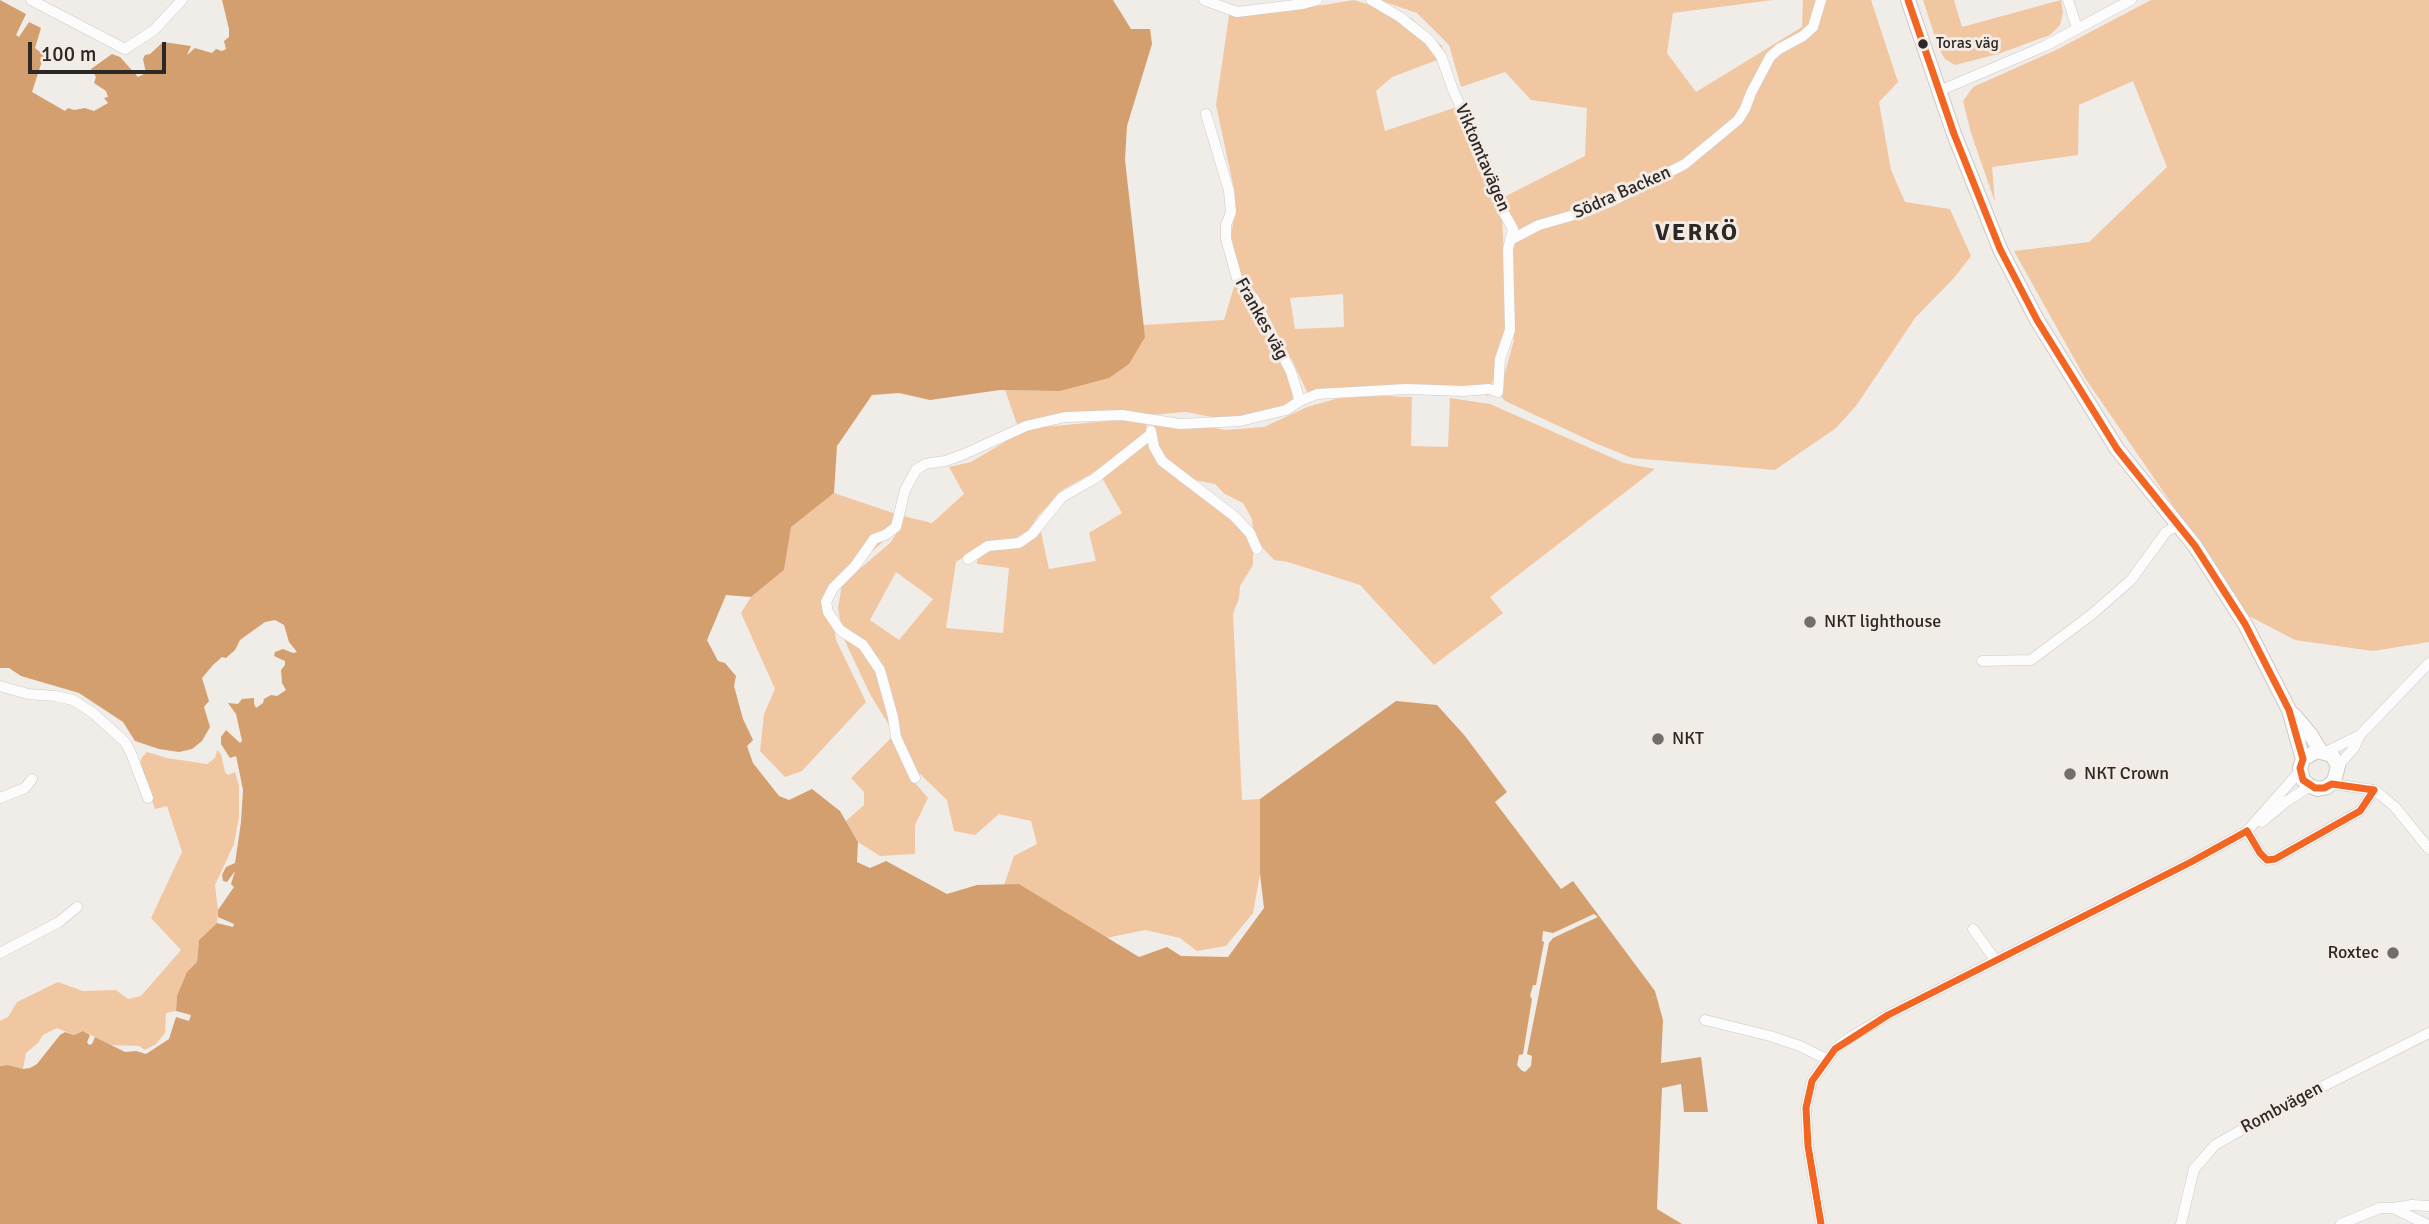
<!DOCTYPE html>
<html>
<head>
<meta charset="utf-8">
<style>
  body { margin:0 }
  #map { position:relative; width:2429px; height:1224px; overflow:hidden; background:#f0ece8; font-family:Signika,sans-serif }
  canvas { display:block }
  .scale { position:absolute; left:28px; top:42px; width:138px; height:32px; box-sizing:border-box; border:4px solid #2c2826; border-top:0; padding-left:9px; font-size:21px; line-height:24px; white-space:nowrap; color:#2c2826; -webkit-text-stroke:5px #f4ebe4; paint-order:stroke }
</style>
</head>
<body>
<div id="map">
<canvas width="2429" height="1224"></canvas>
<div class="scale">100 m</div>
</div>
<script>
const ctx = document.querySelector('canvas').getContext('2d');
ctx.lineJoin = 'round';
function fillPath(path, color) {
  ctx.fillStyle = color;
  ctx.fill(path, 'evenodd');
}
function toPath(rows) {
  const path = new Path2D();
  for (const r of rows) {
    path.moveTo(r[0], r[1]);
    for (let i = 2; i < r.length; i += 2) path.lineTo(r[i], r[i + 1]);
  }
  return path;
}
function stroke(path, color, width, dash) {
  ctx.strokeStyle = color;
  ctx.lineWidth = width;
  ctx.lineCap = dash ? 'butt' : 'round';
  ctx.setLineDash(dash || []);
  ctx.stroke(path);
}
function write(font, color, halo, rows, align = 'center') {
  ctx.font = font + ' Signika,sans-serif';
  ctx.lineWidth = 6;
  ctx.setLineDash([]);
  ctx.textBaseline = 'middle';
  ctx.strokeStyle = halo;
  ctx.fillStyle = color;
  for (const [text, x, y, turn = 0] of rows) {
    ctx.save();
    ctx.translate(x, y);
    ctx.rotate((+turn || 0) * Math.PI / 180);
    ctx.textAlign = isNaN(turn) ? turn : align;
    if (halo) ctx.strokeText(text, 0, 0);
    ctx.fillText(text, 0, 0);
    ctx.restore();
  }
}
fillPath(toPath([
  [1354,0,1411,18,1442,46,1445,57,1392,77,1376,91,1385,131,1460,106,1502,215,1507,317,1506,339,1488,396,1472,391,1426,386,1381,385,1308,394,1292,360,1238,272,1231,235,1235,212,1234,189,1216,105,1229,15,1267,8,1311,7],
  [1343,294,1344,327,1295,329,1290,298],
  [1379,0,1773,0,1673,13,1667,53,1696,92,1802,27,1803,0,1871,0,1898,82,1879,102,1891,170,1905,202,1950,209,1971,256,1954,278,1915,318,1856,406,1836,428,1775,470,1632,458,1595,443,1505,401,1499,394,1514,340,1509,286,1509,215,1504,197,1585,156,1587,108,1531,100,1505,72,1461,87,1449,45,1417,13],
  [1923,0,1954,0,1962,27,2061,0,2063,13,2060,25,2050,35,1998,54,1955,65,1945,59,1939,49],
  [2151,0,2429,0,2429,642,2373,651,2295,640,2249,616,2085,378,2014,251,2089,242,2167,167,2133,81,2079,105,2078,155,1992,167,1995,202,1971,133,1963,101,1973,87,2056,50],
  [1236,280,1252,300,1287,371,1293,394,1292,404,1233,421,1186,412,1150,415,1119,413,1018,427,1005,390,1060,391,1145,337,1143,325,1224,320],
  [1381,396,1412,397,1411,446,1448,447,1450,398,1490,404,1624,463,1655,469,1490,597,1503,613,1434,665,1360,585,1288,562,1274,560,1262,547,1253,531,1252,519,1243,503,1225,494,1215,484,1194,480,1168,460,1159,446,1154,425,1187,422,1225,430,1264,427,1307,407,1339,398],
  [1119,420,1146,422,1147,433,1098,470,1064,489,1038,516,1029,530,1016,538,989,541,956,562,946,628,1003,633,1009,568,977,564,977,555,986,549,1018,546,1040,527,1049,569,1096,561,1089,533,1122,513,1101,476,1149,440,1159,461,1179,481,1232,518,1246,535,1253,547,1253,565,1240,586,1239,598,1233,614,1242,800,1260,799,1260,874,1253,913,1226,946,1197,951,1180,938,1145,930,1106,938,1019,884,1004,885,1014,856,1037,844,1031,821,999,814,975,835,954,831,947,800,918,772,871,696,843,637,838,608,842,584,890,543,898,531,903,516,932,523,964,494,949,467,971,462,1020,433,1032,428],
  [896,572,933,599,899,640,870,620],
  [834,493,896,514,893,528,885,540,834,584,831,609,836,640,866,702,802,771,785,777,760,751,764,714,775,689,741,613,751,597,784,570,790,527],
  [891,738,910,777,928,798,915,825,915,854,880,856,858,842,846,821,864,805,864,792,851,778],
  [217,750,221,754,225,772,228,775,235,772,239,786,239,817,234,844,215,885,218,910,217,923,199,940,197,962,177,996,176,1011,166,1013,165,1033,156,1044,145,1050,139,1046,111,1045,83,1031,74,1035,57,1028,43,1035,38,1043,26,1053,23,1069,8,1065,0,1066,0,1021,8,1017,17,1002,58,982,83,991,116,990,128,999,141,996,181,950,151,918,182,852,167,806,155,809,140,763,142,757,147,752,167,758,207,764,215,758]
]), '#f1c7a2');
fillPath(toPath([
  [0,0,26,14,16,35,19,37,29,22,41,28,35,48,44,55,32,92,65,111,68,108,74,110,85,108,94,111,108,103,104,98,108,97,106,91,94,83,96,77,91,69,112,54,120,57,138,77,146,73,143,59,145,55,150,54,163,42,191,46,187,55,195,48,212,53,216,49,222,51,226,49,224,41,229,37,229,29,222,0,1113,0,1131,29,1150,29,1152,44,1127,126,1125,160,1145,337,1129,364,1109,378,1060,391,1000,390,930,400,899,393,872,395,837,446,834,493,791,527,784,570,751,597,726,595,707,640,718,661,725,663,736,676,734,686,743,719,753,740,747,746,753,763,779,796,789,800,812,789,840,811,858,842,857,862,870,868,886,861,947,894,977,885,1019,884,1139,957,1167,947,1181,956,1228,957,1264,908,1260,874,1260,799,1396,701,1437,705,1465,736,1507,792,1495,802,1561,889,1573,881,1655,991,1663,1020,1661,1063,1701,1057,1708,1112,1684,1112,1681,1084,1662,1088,1657,1209,1682,1224,0,1224,0,1066,8,1065,23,1069,30,1068,37,1064,60,1035,65,1032,74,1035,83,1031,90,1035,87,1042,89,1045,92,1044,95,1037,125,1052,136,1051,146,1054,169,1039,176,1017,189,1021,191,1015,176,1011,177,996,187,972,197,962,199,940,217,923,233,927,234,924,218,917,218,910,234,887,231,884,235,871,227,882,223,881,222,875,226,867,235,863,241,822,243,790,239,770,236,756,230,758,221,744,221,737,226,730,240,743,242,741,236,714,228,703,238,704,242,699,254,698,254,704,256,708,263,703,264,699,271,695,277,696,286,690,282,683,281,670,285,665,285,661,274,656,275,652,283,649,293,653,297,652,289,642,284,625,275,620,265,622,240,640,235,650,226,658,222,657,213,665,202,678,209,701,204,707,210,727,202,741,192,749,179,752,159,749,135,741,123,722,79,693,21,676,9,668,0,668]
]), '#d49f6e');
fillPath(toPath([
  [1594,914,1598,917,1553,938,1549,943,1527,1054,1532,1056,1531,1066,1525,1072,1521,1070,1517,1065,1519,1055,1523,1054,1532,999,1530,996,1533,985,1536,985,1544,942,1542,941,1543,931,1553,933]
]), '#f0ece8');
const street = toPath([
  [31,0,125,49,154,30,182,0],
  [1204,0,1237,12,1303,4,1317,0],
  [2068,0,2077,28],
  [1939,91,2045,46,2131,0],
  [1206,114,1229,191,1231,212,1226,225,1226,239,1237,278,1254,299,1291,372,1300,401],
  [1510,240,1539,225,1588,211,1612,201,1685,164,1738,120,1745,109,1751,93,1770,57,1779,49,1803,36,1813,27,1821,0],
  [1151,431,1154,447,1162,461,1234,516,1250,533,1257,549],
  [968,559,988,546,1019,543,1032,534,1062,497,1094,479,1151,434],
  [1982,661,2031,660,2091,615,2131,580,2166,532,2178,525],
  [0,686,28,694,55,696,73,700,93,713,125,742,131,753,148,798],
  [2326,752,2360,735],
  [2338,766,2354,748,2360,735,2429,663],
  [915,778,896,737,893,717,880,670,863,645,840,630,828,612,826,602,833,588,855,566,874,539,885,535,896,527,905,490,916,470,925,464,945,461,962,455,1026,426,1065,417,1122,415,1180,424,1240,421,1286,410,1300,401,1317,394,1406,389,1463,391,1489,389,1498,392,1500,359,1510,330,1508,249,1513,229,1499,204,1485,160,1453,90,1441,56,1429,40,1400,17,1371,0],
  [2332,784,2374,790,2383,797,2395,807,2429,849],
  [0,798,25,788,32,779],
  [2262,822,2287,801,2310,786],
  [2247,831,2260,853,2267,860,2275,859,2360,811,2374,790],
  [1973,929,1996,961],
  [0,953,59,922,77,907],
  [1705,1020,1770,1036,1800,1046,1826,1059],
  [2395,1209,2426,1224],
  [1821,1224,1808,1146,1806,1108,1812,1081,1835,1049,1849,1038,1888,1015,2191,862,2247,831,2300,771],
  [2181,1224,2194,1169,2215,1145,2282,1107,2429,1033],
  [2341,1224,2380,1208,2394,1208,2412,1205,2429,1206]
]);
const secondary = toPath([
  [1908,0,1954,134,2000,249,2037,320,2117,449,2195,546,2245,624,2289,710,2303,759,2300,768,2303,780,2310,786,2318,789,2327,787,2334,781,2338,766,2332,755,2317,751,2303,759],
  [2294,715,2310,734,2320,750]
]);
stroke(street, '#cdc9c6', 11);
stroke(secondary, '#cdc9c6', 16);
stroke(street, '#fdfcfc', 10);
stroke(secondary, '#fdfcfc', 14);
stroke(toPath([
  [1908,0,1954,134,2000,249,2037,320,2117,449,2195,546,2245,624,2289,710,2303,759,2300,768,2303,780,2315,788,2324,788,2332,784,2374,790],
  [2247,831,2260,853,2267,860,2275,859,2360,811,2374,790],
  [1821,1224,1808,1146,1806,1108,1812,1081,1835,1049,1888,1015,2191,862,2247,831]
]), '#f26522', 7);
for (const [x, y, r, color] of [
  [1923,44,6,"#2c2826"],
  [1810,622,7,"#716d6a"],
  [1658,739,7,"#716d6a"],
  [2070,774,7,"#716d6a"],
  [2393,953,7,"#716d6a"]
]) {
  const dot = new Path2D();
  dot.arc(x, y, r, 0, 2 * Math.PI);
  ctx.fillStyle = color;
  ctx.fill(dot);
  stroke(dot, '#f4ebe4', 2.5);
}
write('16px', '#2c2826', '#f4ebe4', [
  ["Toras väg",1936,44]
], 'left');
write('18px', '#2c2826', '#f4ebe4', [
  ["Viktomtavägen",1482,158,67],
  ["Södra Backen",1622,193,-24],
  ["Frankes väg",1261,319,61],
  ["Rombvägen",2282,1108,-28]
]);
write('18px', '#2c2826', '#f4ebe4', [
  ["NKT lighthouse",1824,622],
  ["NKT",1672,739],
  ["NKT Crown",2084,774],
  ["Roxtec",2379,953,"right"]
], 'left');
ctx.letterSpacing = '2px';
write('bold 24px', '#2c2826', '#f4ebe4', [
  ["VERKÖ",1697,234]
]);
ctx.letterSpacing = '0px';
</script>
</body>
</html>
